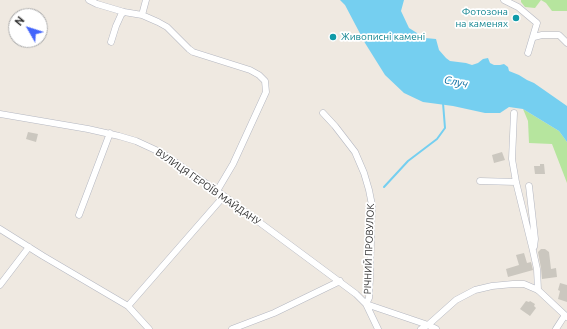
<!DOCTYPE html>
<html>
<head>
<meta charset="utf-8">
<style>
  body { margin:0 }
  #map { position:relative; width:567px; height:329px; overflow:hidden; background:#efe9e1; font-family:Ubuntu,sans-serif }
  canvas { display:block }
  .north { position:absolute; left:8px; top:8px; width:40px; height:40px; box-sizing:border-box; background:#fff; border:1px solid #ababab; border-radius:50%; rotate:309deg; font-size:11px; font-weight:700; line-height:16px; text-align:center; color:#2e2e2e }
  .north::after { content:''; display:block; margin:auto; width:14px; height:18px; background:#4264fb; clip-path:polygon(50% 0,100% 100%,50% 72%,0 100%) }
</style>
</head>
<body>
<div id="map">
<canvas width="567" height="329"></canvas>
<div class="north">N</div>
</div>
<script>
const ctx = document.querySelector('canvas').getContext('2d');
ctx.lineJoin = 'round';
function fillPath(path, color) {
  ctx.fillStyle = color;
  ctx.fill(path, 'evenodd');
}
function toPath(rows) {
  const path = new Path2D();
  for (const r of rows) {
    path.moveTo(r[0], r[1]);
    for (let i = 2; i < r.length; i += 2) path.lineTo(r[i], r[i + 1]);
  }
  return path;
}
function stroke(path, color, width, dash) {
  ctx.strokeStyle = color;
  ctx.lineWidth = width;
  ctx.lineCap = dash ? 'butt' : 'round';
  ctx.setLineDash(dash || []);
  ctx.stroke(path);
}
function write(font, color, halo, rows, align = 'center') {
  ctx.font = font + ' Ubuntu,sans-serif';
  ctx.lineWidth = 3.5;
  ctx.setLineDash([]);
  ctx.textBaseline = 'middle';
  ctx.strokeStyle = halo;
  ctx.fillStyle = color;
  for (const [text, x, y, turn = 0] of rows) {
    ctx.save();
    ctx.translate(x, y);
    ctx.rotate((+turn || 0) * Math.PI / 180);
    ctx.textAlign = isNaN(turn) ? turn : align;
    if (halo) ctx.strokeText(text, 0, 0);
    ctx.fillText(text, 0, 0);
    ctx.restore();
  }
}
fillPath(toPath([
  [521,0,567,0,567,11,552,11,546,3,541,0,535,8,525,7,521,2],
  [523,109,559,131,567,142,567,183,552,144,529,143,528,121]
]), '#b6e59e');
fillPath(toPath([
  [340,0,404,0,401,11,409,28,425,38,436,39,439,50,446,58,450,61,466,63,472,65,478,63,483,59,488,58,490,63,494,65,500,65,504,64,508,67,509,71,519,75,527,80,534,83,567,106,567,142,559,131,523,109,509,107,500,113,485,113,453,106,423,102,404,93,385,75,365,43,345,5]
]), '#75cff0');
stroke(toPath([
  [384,187,408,161,437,139,445,128,443,103]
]), '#75cff0', 2);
fillPath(toPath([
  [28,132,38,134,36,142,26,139],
  [502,152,505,160,494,163,492,155],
  [540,164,544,164,545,174,535,174,534,166,540,166],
  [541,249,545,249,549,252,551,269,556,268,557,277,542,279,541,268,538,252],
  [524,253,527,263,531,262,533,270,508,277,506,269,519,265,516,255],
  [560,283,567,285,567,302,558,299,560,291,558,290],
  [526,301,529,302,530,301,535,304,534,306,536,308,530,316,520,309]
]), '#cbc7bf');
const minor = toPath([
  [89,0,97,4,124,12,142,15,158,22,167,27,189,49,193,52,250,70,259,75,265,81,266,92,233,164,217,191],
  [504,0,518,7,537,23,528,53],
  [142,15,146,0],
  [534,37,542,35,559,35,567,43],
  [111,42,116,26,121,15,124,12],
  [323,113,335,126,355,152,364,173,369,190,372,205,370,276,369,298,366,304,428,325,436,329],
  [514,113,512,159,516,182,533,251,537,269,538,290],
  [0,114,88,129,119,136,136,141,162,153,224,196,356,294,366,304,378,329],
  [480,181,516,182],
  [529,186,535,239,534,247],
  [79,215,110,133],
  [0,229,43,256,128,306,149,329],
  [0,285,29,247],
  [128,306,224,196],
  [232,329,274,313,340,281],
  [421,329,428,325,456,300,475,290,492,286,513,284,524,284,538,290,567,317],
  [556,329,565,315]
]);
stroke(minor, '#b4b7c1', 7);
stroke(minor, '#fff', 6);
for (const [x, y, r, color] of [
  [516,18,4,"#0f9aa8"],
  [333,37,4,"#0f9aa8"]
]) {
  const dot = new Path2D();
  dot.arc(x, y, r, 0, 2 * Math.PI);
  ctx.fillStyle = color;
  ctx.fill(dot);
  stroke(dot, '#fff', 1.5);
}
write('10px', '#0d838f', '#fff', [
  ["Фотозона",508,12],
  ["на каменях",508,24],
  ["Живописні камені",341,37,"left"]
], 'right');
write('10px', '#2e2e2e', '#fff', [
  ["ВУЛИЦЯ ГЕРОЇВ МАЙДАНУ",208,187,35],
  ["РІЧНИЙ ПРОВУЛОК",369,249,-88]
]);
write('italic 11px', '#0d6fa3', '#fff', [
  ["Случ",456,82,12]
]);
</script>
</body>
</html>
